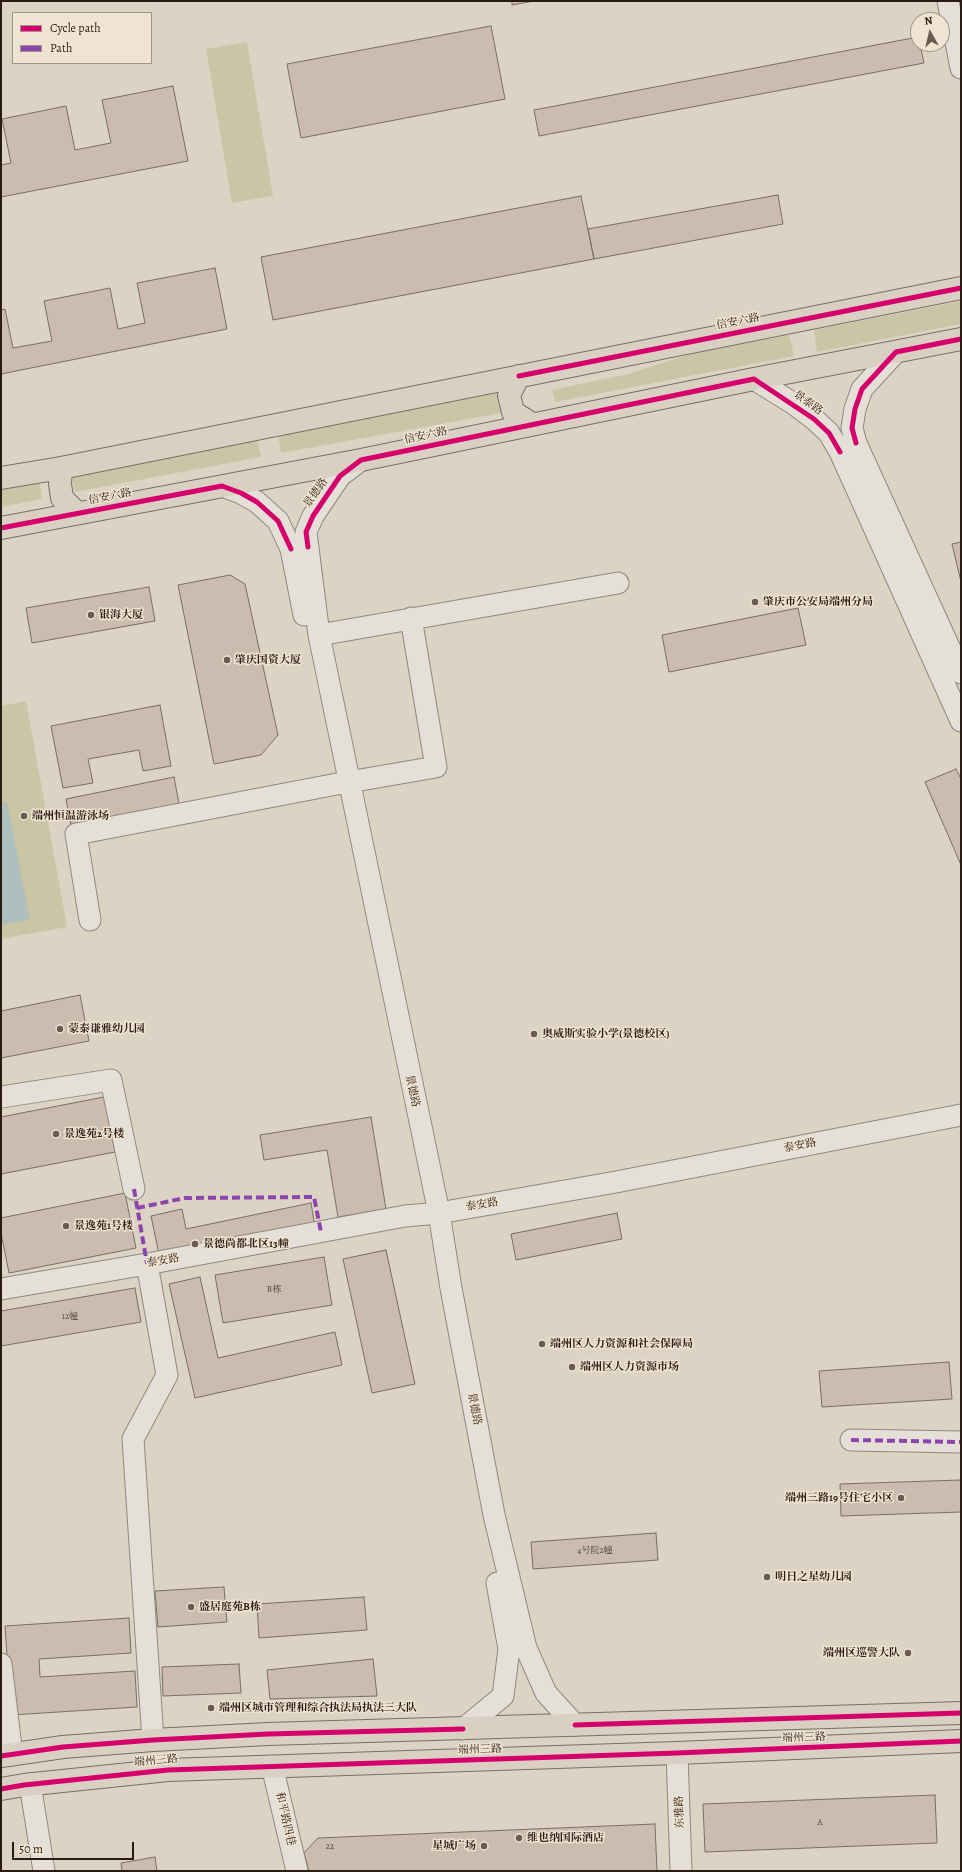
<!DOCTYPE html>
<html>
<head>
<meta charset="utf-8">
<style>
  body { margin:0 }
  #map { position:relative; width:962px; height:1872px; overflow:hidden; background:#dcd3c4; font-family:Alegreya,serif }
  canvas { display:block }
  .frame { position:absolute; inset:0; border:2px solid #2a1b14; pointer-events:none }
  .legend { position:absolute; left:12px; top:12px; width:140px; height:52px; box-sizing:border-box; background:#efe4d2; border:1px solid #a09486; margin:0; padding:5px 7px; list-style:none; font-size:12px; color:#2a1b14 }
  .legend li { display:flex; align-items:center; gap:8px; height:20px }
  .legend b { width:20px; border:1px solid #a09486 }
  .north { position:absolute; left:910px; top:12px; width:40px; height:40px; box-sizing:border-box; background:#efe4d2; border:1px solid #a09486; border-radius:50%; rotate:352deg; font-size:11px; font-weight:700; line-height:16px; text-align:center; color:#2a1b14 }
  .north::after { content:''; display:block; margin:auto; width:14px; height:18px; background:#685b52; clip-path:polygon(50% 0,100% 100%,50% 72%,0 100%) }
  .scale { position:absolute; left:12px; top:1842px; width:122px; height:18px; box-sizing:border-box; border:2px solid #2a1b14; border-top:0; padding-left:5px; font-size:12px; line-height:14px; white-space:nowrap; color:#2a1b14; -webkit-text-stroke:3px #efe4d2; paint-order:stroke }
</style>
</head>
<body>
<div id="map">
<canvas width="962" height="1872"></canvas>
<div class="frame"></div>
<ul class="legend">
<li><b style="height:5px;background:#d6006c"></b>Cycle path</li>
<li><b style="height:5px;background:#8e44ad"></b>Path</li>
</ul>
<div class="north">N</div>
<div class="scale">50 m</div>
</div>
<script>
const ctx = document.querySelector('canvas').getContext('2d');
ctx.lineJoin = 'round';
function fillPath(path, color) {
  ctx.fillStyle = color;
  ctx.fill(path, 'evenodd');
}
function toPath(rows) {
  const path = new Path2D();
  for (const r of rows) {
    path.moveTo(r[0], r[1]);
    for (let i = 2; i < r.length; i += 2) path.lineTo(r[i], r[i + 1]);
  }
  return path;
}
function stroke(path, color, width, dash) {
  ctx.strokeStyle = color;
  ctx.lineWidth = width;
  ctx.lineCap = dash ? 'butt' : 'round';
  ctx.setLineDash(dash || []);
  ctx.stroke(path);
}
function write(font, color, halo, rows, align = 'center') {
  ctx.font = font + ' Alegreya,"Noto Serif SC",serif';
  ctx.lineWidth = 3;
  ctx.setLineDash([]);
  ctx.textBaseline = 'middle';
  ctx.strokeStyle = halo;
  ctx.fillStyle = color;
  for (const [text, x, y, turn = 0] of rows) {
    ctx.save();
    ctx.translate(x, y);
    ctx.rotate((+turn || 0) * Math.PI / 180);
    ctx.textAlign = isNaN(turn) ? turn : align;
    if (halo) ctx.strokeText(text, 0, 0);
    ctx.fillText(text, 0, 0);
    ctx.restore();
  }
}
fillPath(toPath([
  [247,42,273,196,232,203,206,49],
  [961,301,961,324,817,352,814,330],
  [789,335,794,356,555,402,552,390,628,374,694,353],
  [514,390,518,410,281,453,278,434],
  [257,438,261,457,75,492,71,471],
  [39,478,42,499,1,507,1,486],
  [26,701,67,927,1,939,1,706]
]), '#cac6a5');
fillPath(toPath([
  [7,802,30,920,1,925,1,803]
]), '#afbfbe');
const building = toPath([
  [512,1,534,1,512,5,512,1],
  [491,26,505,99,301,138,287,64,491,26],
  [918,37,918,44,920,44,924,63,539,136,534,110,918,37],
  [173,86,188,161,1,197,1,165,11,163,2,119,66,106,75,150,111,143,102,100,173,86],
  [778,195,783,224,594,259,588,229,778,195],
  [581,196,594,259,273,320,261,257,581,196],
  [215,268,227,329,1,374,1,310,5,309,13,348,52,341,44,301,110,288,118,329,145,323,137,283,215,268],
  [961,542,961,582,952,544,961,542],
  [230,575,245,584,278,735,261,755,214,764,178,585,230,575],
  [149,587,155,621,32,643,26,608,149,587],
  [798,608,806,645,669,672,662,635,798,608],
  [160,705,171,766,143,771,139,750,88,759,93,783,63,788,51,726,160,705],
  [956,769,961,779,961,865,925,782,956,769],
  [174,777,180,809,72,832,66,799,174,777],
  [80,995,89,1041,1,1058,1,1011,80,995],
  [104,1097,115,1152,1,1174,1,1117,104,1097],
  [371,1117,386,1209,338,1217,327,1150,264,1160,260,1135,371,1117],
  [125,1193,136,1248,9,1273,1,1233,1,1218,125,1193],
  [311,1203,315,1227,160,1259,151,1216,182,1209,186,1229,311,1203],
  [617,1213,622,1239,516,1260,511,1234,617,1213],
  [386,1250,415,1384,372,1393,343,1259,386,1250],
  [324,1257,332,1305,223,1323,215,1275,324,1257],
  [200,1277,218,1358,335,1332,342,1365,195,1398,169,1284,200,1277],
  [135,1288,141,1322,1,1346,1,1311,135,1288],
  [949,1362,952,1399,822,1407,819,1371,949,1362],
  [961,1480,961,1512,841,1516,840,1484,961,1480],
  [656,1533,658,1560,533,1569,531,1542,656,1533],
  [224,1587,227,1622,158,1627,155,1591,224,1587],
  [364,1597,367,1630,259,1638,257,1604,364,1597],
  [129,1618,131,1653,39,1659,40,1677,135,1671,137,1707,11,1715,5,1626,129,1618],
  [373,1659,377,1696,270,1699,267,1670,373,1659],
  [239,1664,241,1693,163,1696,162,1667,239,1664],
  [935,1795,937,1843,705,1852,703,1804,935,1795],
  [655,1824,657,1871,309,1871,304,1853,318,1838,655,1824],
  [155,1857,157,1871,122,1871,121,1863,155,1857]
]);
fillPath(building, '#ccbbaf');
stroke(building, '#766f67', 1);
const minor = toPath([
  [948,1,961,68],
  [896,352,862,389,855,409,852,428,856,443,961,673],
  [754,379,794,404,814,419,829,433,840,452,961,721],
  [361,460,340,476,313,516,306,532,319,635,439,1213,451,1288,494,1515,526,1648,546,1693,575,1725],
  [222,486,241,493,257,502,278,521,291,549,304,615],
  [319,635,618,583],
  [90,920,76,834,337,784,436,767,411,618],
  [1,1097,111,1080,134,1189],
  [147,1264,167,1375,133,1439,153,1740],
  [1,1289,147,1264,405,1216,439,1213,616,1182,961,1115],
  [851,1440,961,1442],
  [1,1664,12,1755],
  [463,1729,503,1696,509,1649,497,1583],
  [677,1753,681,1871],
  [272,1766,297,1871],
  [30,1784,44,1871]
]);
const major = toPath([
  [519,376,509,395,513,412,532,424],
  [61,468,60,484,62,498,77,513],
  [1,478,61,468,961,288],
  [1,528,361,460,754,379,961,339],
  [1,1756,63,1747,153,1740,268,1734,961,1713],
  [1,1789,24,1785,168,1770,677,1753,961,1741]
]);
stroke(minor, '#8f887f', 23);
stroke(major, '#766f67', 24);
stroke(minor, '#e4e0d8', 21);
stroke(major, '#d9d0c3', 22);
stroke(toPath([
  [134,1189,147,1264],
  [137,1208,185,1198,314,1197,321,1232],
  [851,1440,961,1442]
]), '#8e44ad', 4, [8, 4]);
stroke(toPath([
  [519,376,961,288],
  [856,443,852,428,855,409,862,389,896,352,961,339],
  [1,528,222,486,241,493,257,502,278,521,291,549],
  [308,547,306,532,313,516,340,476,361,460,754,379,814,419,829,433,840,452],
  [575,1725,961,1713],
  [1,1756,63,1747,153,1740,268,1734,463,1729],
  [1,1789,24,1785,168,1770,677,1753,961,1741]
]), '#d6006c', 5);
for (const [x, y, r, color] of [
  [755,602,4,"#685b52"],
  [91,615,4,"#685b52"],
  [227,660,4,"#685b52"],
  [24,816,4,"#685b52"],
  [60,1029,4,"#685b52"],
  [534,1034,4,"#685b52"],
  [56,1134,4,"#685b52"],
  [66,1226,4,"#685b52"],
  [195,1244,4,"#685b52"],
  [542,1344,4,"#685b52"],
  [572,1367,4,"#685b52"],
  [901,1498,4,"#685b52"],
  [767,1577,4,"#685b52"],
  [191,1607,4,"#685b52"],
  [908,1653,4,"#685b52"],
  [211,1708,4,"#685b52"],
  [519,1838,4,"#685b52"],
  [484,1846,4,"#685b52"]
]) {
  const dot = new Path2D();
  dot.arc(x, y, r, 0, 2 * Math.PI);
  ctx.fillStyle = color;
  ctx.fill(dot);
  stroke(dot, '#efe4d2', 1.5);
}
write('9px', '#52433b', null, [
  ["B栋",274,1290],
  ["12幢",70,1317],
  ["4号院2幢",595,1551],
  ["A",820,1823],
  ["22",330,1847]
]);
write('11px', '#2a1b14', '#efe4d2', [
  ["信安六路",738,322,-11],
  ["景泰路",808,403,36],
  ["信安六路",426,436,-12],
  ["景德路",316,493,-55],
  ["信安六路",110,497,-11],
  ["景德路",412,1091,78],
  ["泰安路",800,1146,-11],
  ["泰安路",482,1205,-10],
  ["泰安路",163,1261,-10],
  ["景德路",474,1409,79],
  ["端州三路",804,1738,-2],
  ["端州三路",480,1750,-2],
  ["端州三路",156,1761,-5],
  ["东雅路",680,1812,-92],
  ["和平路四巷",285,1819,77]
]);
write('bold 11px', '#2a1b14', '#efe4d2', [
  ["肇庆市公安局端州分局",763,602],
  ["银海大厦",99,615],
  ["肇庆国资大厦",235,660],
  ["端州恒温游泳场",32,816],
  ["蒙泰谦雅幼儿园",68,1029],
  ["奥威斯实验小学(景德校区)",542,1034],
  ["景逸苑2号楼",64,1134],
  ["景逸苑1号楼",74,1226],
  ["景德尚都北区13幢",203,1244],
  ["端州区人力资源和社会保障局",550,1344],
  ["端州区人力资源市场",580,1367],
  ["端州三路19号住宅小区",893,1498,"right"],
  ["明日之星幼儿园",775,1577],
  ["盛居庭苑B栋",199,1607],
  ["端州区巡警大队",900,1653,"right"],
  ["端州区城市管理和综合执法局执法三大队",219,1708],
  ["维也纳国际酒店",527,1838],
  ["星城广场",476,1846,"right"]
], 'left');
</script>
</body>
</html>
